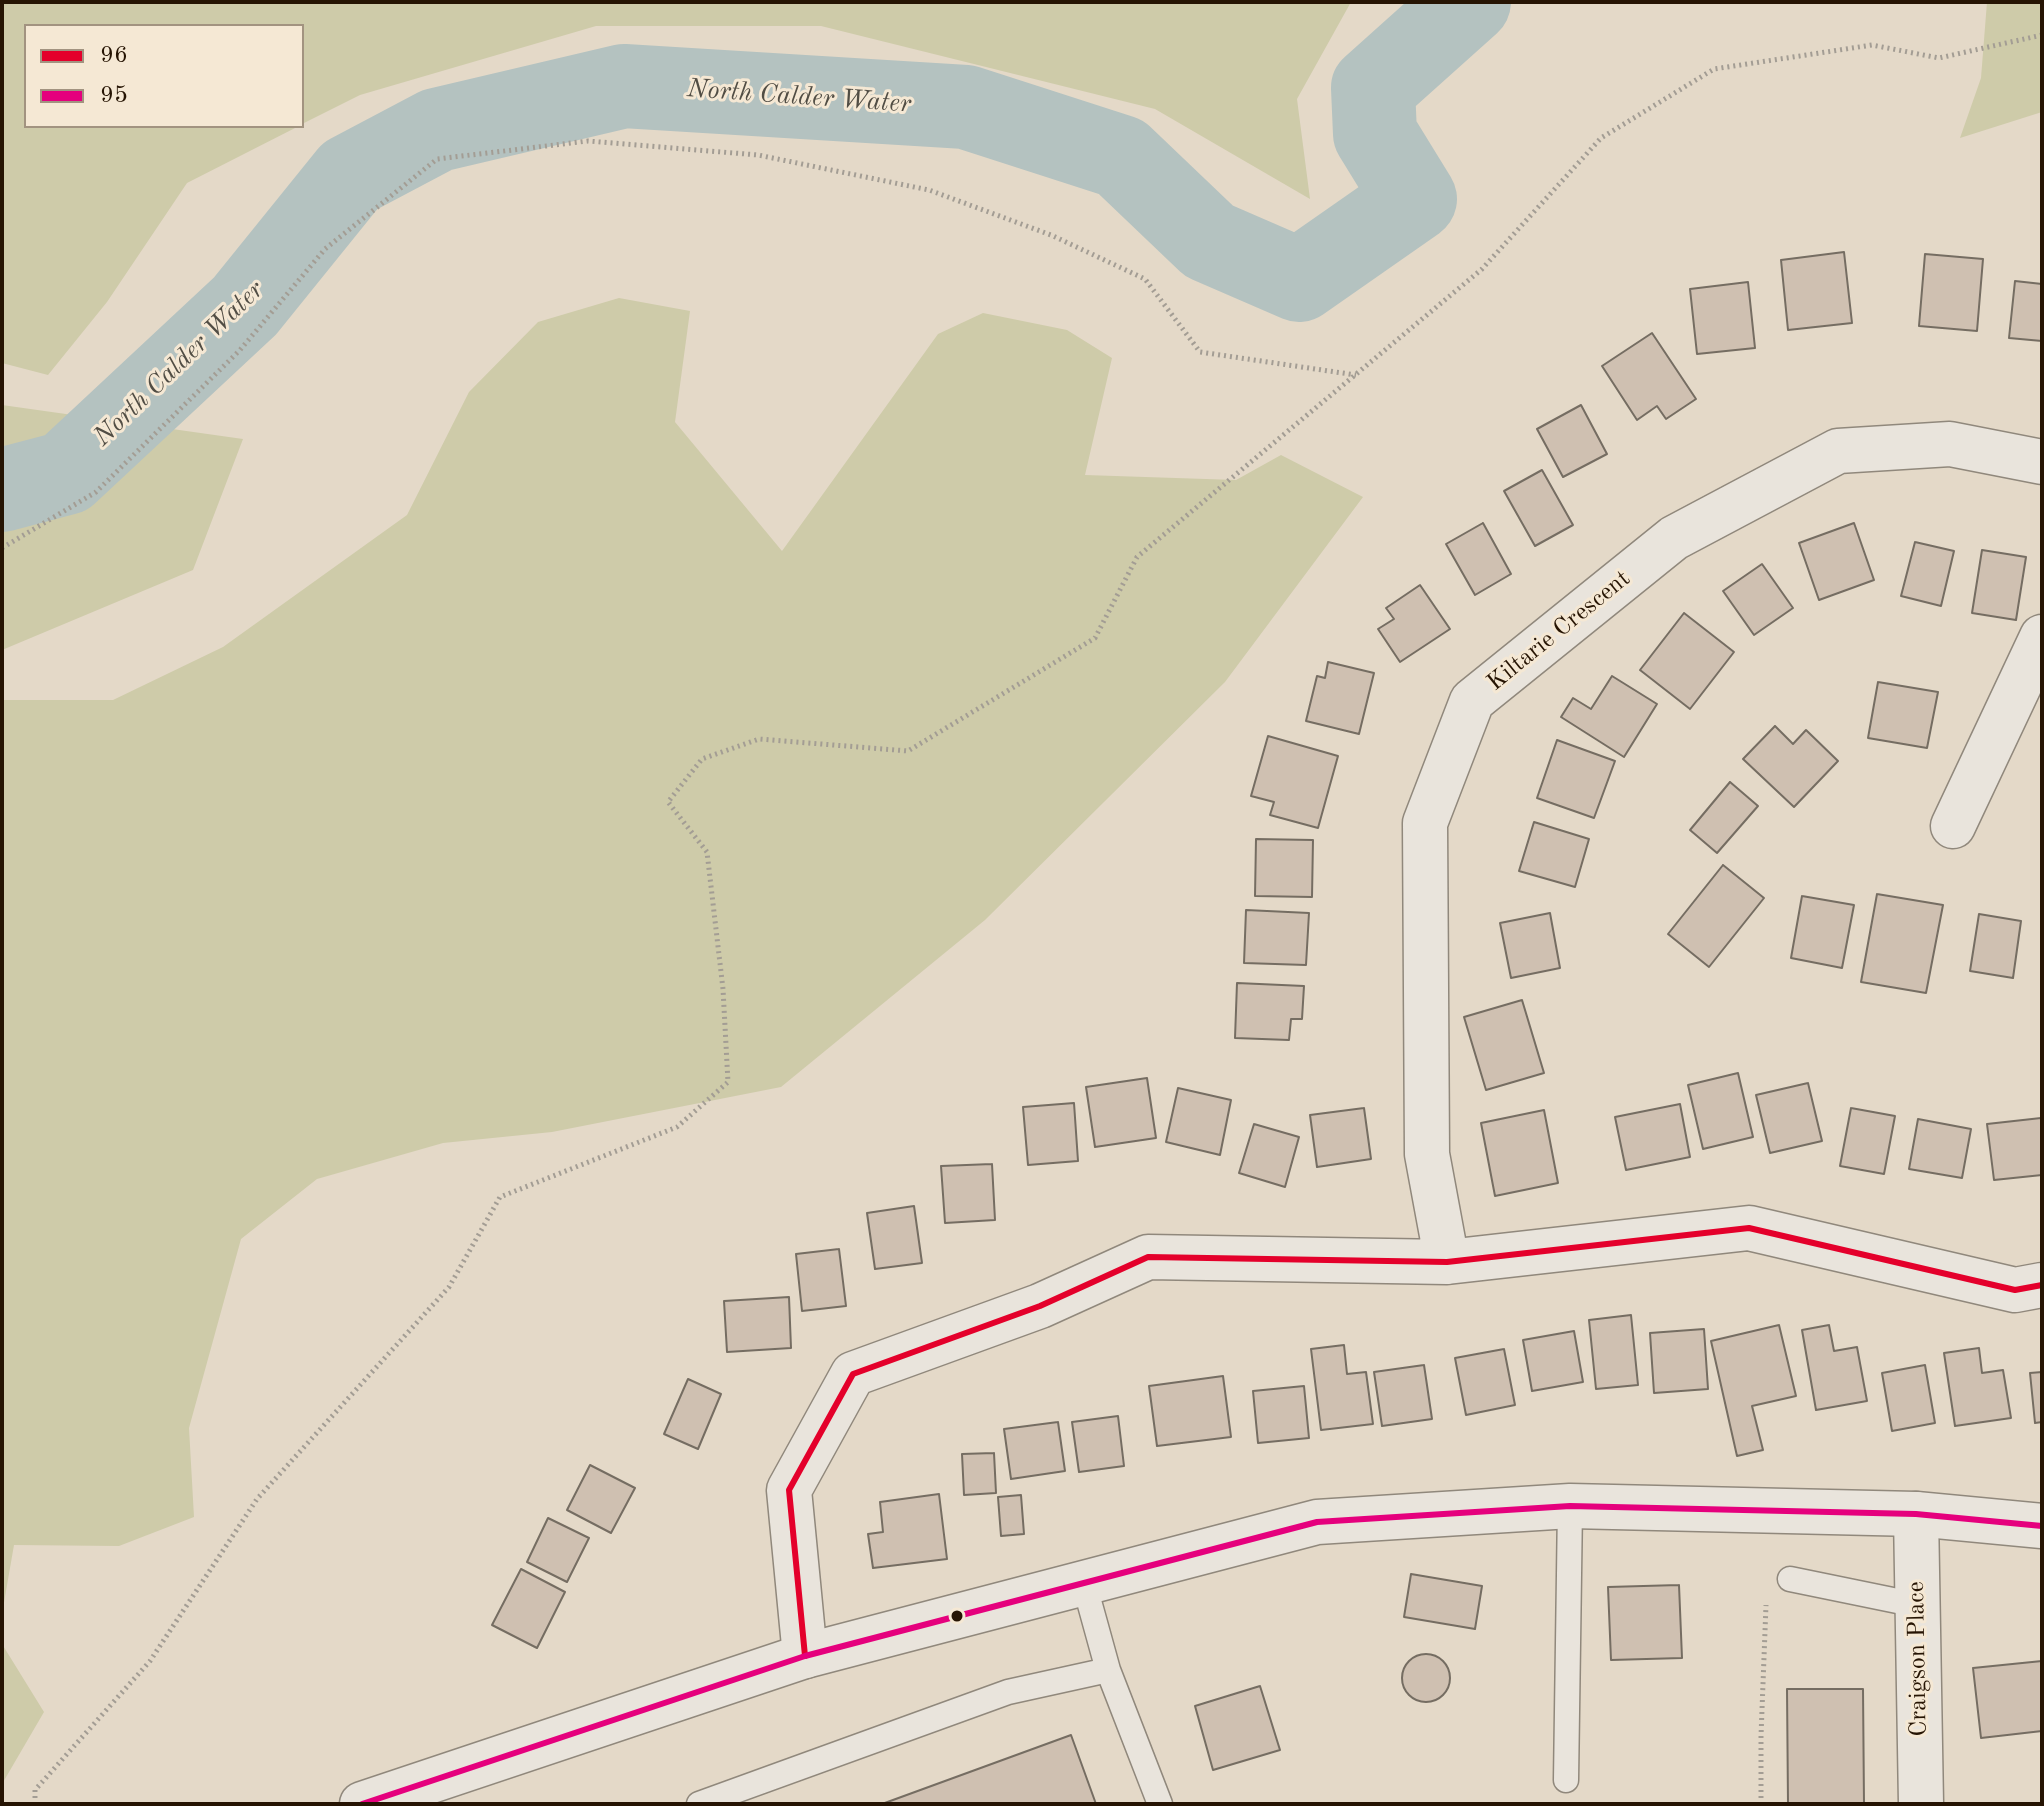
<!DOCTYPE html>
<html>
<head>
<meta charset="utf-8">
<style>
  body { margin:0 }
  #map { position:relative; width:2044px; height:1806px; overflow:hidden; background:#e4d9c8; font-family:"Old Standard TT",serif }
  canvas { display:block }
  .frame { position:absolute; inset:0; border:4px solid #261403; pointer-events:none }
  .legend { position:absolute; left:24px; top:24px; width:280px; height:104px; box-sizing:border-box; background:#f5e8d4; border:2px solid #a29380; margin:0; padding:10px 14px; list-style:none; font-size:24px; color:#261403 }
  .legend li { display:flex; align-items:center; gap:16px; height:40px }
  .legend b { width:40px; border:2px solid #a29380 }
</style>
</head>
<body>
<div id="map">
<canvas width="2044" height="1806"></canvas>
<div class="frame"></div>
<ul class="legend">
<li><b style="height:10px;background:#e4002b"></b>96</li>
<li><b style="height:10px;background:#e5007d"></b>95</li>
</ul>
</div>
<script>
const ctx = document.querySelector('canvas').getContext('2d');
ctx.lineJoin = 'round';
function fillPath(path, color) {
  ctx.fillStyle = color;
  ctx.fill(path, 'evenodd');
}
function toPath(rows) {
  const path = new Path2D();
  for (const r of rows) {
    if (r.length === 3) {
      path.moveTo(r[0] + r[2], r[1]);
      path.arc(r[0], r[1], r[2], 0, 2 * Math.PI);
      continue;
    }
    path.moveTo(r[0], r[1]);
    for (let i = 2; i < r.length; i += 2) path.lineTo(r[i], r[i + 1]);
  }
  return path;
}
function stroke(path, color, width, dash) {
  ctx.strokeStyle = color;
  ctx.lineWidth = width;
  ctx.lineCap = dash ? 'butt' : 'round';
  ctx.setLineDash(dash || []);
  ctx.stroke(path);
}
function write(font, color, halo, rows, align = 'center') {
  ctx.font = font + ' "Old Standard TT",serif';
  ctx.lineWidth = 6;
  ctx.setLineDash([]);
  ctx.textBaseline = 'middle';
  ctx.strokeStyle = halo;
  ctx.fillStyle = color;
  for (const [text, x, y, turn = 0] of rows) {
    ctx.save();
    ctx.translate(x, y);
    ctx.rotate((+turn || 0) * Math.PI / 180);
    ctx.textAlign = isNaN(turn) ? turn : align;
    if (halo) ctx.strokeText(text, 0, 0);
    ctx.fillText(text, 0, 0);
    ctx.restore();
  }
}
fillPath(toPath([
  [2,2,1351,2,1297,99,1310,199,1155,109,821,26,596,26,360,95,302,124,302,26,26,26,26,126,299,126,187,183,107,302,48,375,2,363],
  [1987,2,2042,2,2042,112,1960,138,1981,78],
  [619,298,690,311,675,422,782,551,938,334,983,313,1067,330,1112,358,1085,475,1236,480,1281,455,1363,497,1225,682,985,920,781,1087,552,1132,443,1143,317,1179,241,1239,189,1428,194,1517,119,1546,14,1545,2,1614,2,700,113,700,223,647,407,515,469,392,538,322],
  [2,405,243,439,193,570,2,650],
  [2,1644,44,1712,2,1784]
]), '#cecba9');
stroke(toPath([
  [2,490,66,473,245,306,350,176,437,130,624,86,966,107,1121,157,1209,241,1299,280,1415,199,1375,134,1373,88,1469,2]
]), '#b4c2c0', 84);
const building = toPath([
  [1844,252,1852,323,1788,330,1781,260,1844,252],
  [1925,254,1983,259,1977,331,1919,326,1925,254],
  [2015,281,2042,284,2042,341,2009,338,2015,281],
  [1748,282,1755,348,1697,354,1690,289,1748,282],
  [1652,333,1696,399,1666,419,1657,406,1637,420,1602,366,1652,333],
  [1581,405,1607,454,1563,477,1537,429,1581,405],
  [1542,470,1573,525,1535,546,1504,491,1542,470],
  [1483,523,1511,574,1475,595,1446,544,1483,523],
  [1854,523,1874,580,1819,600,1799,543,1854,523],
  [1915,542,1954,551,1941,606,1901,596,1915,542],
  [1982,550,2026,557,2016,620,1972,613,1982,550],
  [1762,564,1793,608,1754,635,1723,591,1762,564],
  [1420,585,1450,629,1400,662,1378,629,1394,619,1386,608,1420,585],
  [1684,613,1734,652,1690,709,1640,670,1684,613],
  [1328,662,1374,673,1359,734,1306,721,1317,676,1325,678,1328,662],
  [1612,676,1657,704,1624,757,1561,717,1573,698,1591,709,1612,676],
  [1878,682,1938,692,1927,748,1868,738,1878,682],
  [1775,726,1793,744,1806,730,1838,761,1794,807,1743,759,1775,726],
  [1268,736,1338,756,1318,828,1270,815,1274,802,1251,796,1268,736],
  [1557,740,1615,761,1594,818,1537,798,1557,740],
  [1730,782,1758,806,1717,853,1690,830,1730,782],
  [1534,822,1589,839,1575,887,1519,871,1534,822],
  [1256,839,1313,840,1312,897,1255,896,1256,839],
  [1723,865,1764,898,1709,967,1668,934,1723,865],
  [1877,894,1943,905,1926,993,1861,982,1877,894],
  [1802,896,1854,905,1842,968,1791,958,1802,896],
  [1246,910,1309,913,1306,965,1244,963,1246,910],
  [1550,913,1560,968,1511,978,1500,923,1550,913],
  [1979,914,2021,921,2013,978,1970,971,1979,914],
  [1237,983,1304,986,1302,1019,1291,1019,1289,1040,1235,1038,1237,983],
  [1522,1000,1544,1073,1486,1090,1464,1017,1522,1000],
  [1738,1073,1753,1137,1703,1149,1688,1085,1738,1073],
  [1147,1078,1156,1138,1095,1147,1086,1087,1147,1078],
  [1808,1083,1822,1141,1770,1153,1756,1095,1808,1083],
  [1178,1088,1231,1100,1220,1155,1166,1142,1178,1088],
  [1074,1103,1078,1161,1028,1165,1023,1107,1074,1103],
  [1680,1104,1690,1157,1626,1170,1615,1117,1680,1104],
  [1364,1108,1371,1159,1317,1167,1310,1115,1364,1108],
  [1851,1108,1895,1116,1884,1174,1840,1166,1851,1108],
  [1544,1110,1558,1183,1495,1196,1481,1123,1544,1110],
  [2041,1118,2042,1175,1994,1180,1987,1124,2041,1118],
  [1918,1119,1971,1129,1962,1178,1909,1169,1918,1119],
  [1254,1124,1299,1137,1285,1187,1239,1173,1254,1124],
  [992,1164,995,1220,945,1223,941,1166,992,1164],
  [914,1206,922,1263,875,1269,867,1213,914,1206],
  [839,1249,846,1306,802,1311,796,1254,839,1249],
  [789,1297,791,1348,727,1352,724,1301,789,1297],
  [1631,1315,1638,1385,1596,1389,1589,1320,1631,1315],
  [1779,1325,1796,1396,1752,1406,1763,1450,1737,1456,1711,1341,1779,1325],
  [1829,1325,1834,1351,1857,1347,1867,1401,1816,1410,1802,1330,1829,1325],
  [1704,1329,1708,1389,1654,1393,1650,1333,1704,1329],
  [1574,1331,1583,1382,1532,1391,1523,1340,1574,1331],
  [1344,1345,1347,1374,1366,1372,1373,1424,1321,1430,1311,1349,1344,1345],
  [1979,1348,1982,1373,2003,1370,2011,1418,1955,1426,1944,1353,1979,1348],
  [1504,1349,1515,1405,1466,1415,1455,1358,1504,1349],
  [1424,1365,1432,1419,1382,1426,1374,1372,1424,1365],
  [1925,1365,1935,1423,1892,1431,1882,1373,1925,1365],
  [2042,1372,2042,1422,2035,1423,2030,1373,2042,1372],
  [1223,1376,1231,1437,1157,1446,1149,1386,1223,1376],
  [688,1379,721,1394,698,1449,664,1434,688,1379],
  [1304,1386,1309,1438,1258,1443,1253,1391,1304,1386],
  [1118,1416,1124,1466,1079,1472,1072,1422,1118,1416],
  [1058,1422,1065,1471,1011,1479,1004,1429,1058,1422],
  [994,1453,996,1493,964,1495,962,1454,994,1453],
  [590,1465,635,1488,611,1533,567,1510,590,1465],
  [939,1494,947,1559,873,1568,868,1534,883,1532,880,1502,939,1494],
  [1021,1495,1024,1534,1001,1536,998,1497,1021,1495],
  [548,1518,589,1538,567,1582,527,1562,548,1518],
  [521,1569,565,1592,537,1648,492,1625,521,1569],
  [1411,1574,1482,1586,1475,1629,1404,1617,1411,1574],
  [1679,1585,1682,1658,1611,1660,1608,1587,1679,1585],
  [1426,1678,24],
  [2042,1661,2042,1731,1981,1738,1973,1668,2042,1661],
  [1260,1686,1280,1750,1213,1770,1195,1706,1260,1686],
  [1787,1689,1863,1689,1864,1804,1788,1804,1787,1689],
  [1071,1735,1096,1804,882,1804,1071,1735]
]);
fillPath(building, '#cfc0b1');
stroke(building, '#756d62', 2);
const service = toPath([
  [1790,1579,1917,1605],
  [1084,1583,1108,1670],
  [1566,1780,1570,1506],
  [699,1804,1008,1692,1108,1670,1160,1804]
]);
const minor = toPath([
  [1953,826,2042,637],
  [1447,1262,1427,1154,1425,823,1472,701,1674,538,1838,451,1950,444,2042,462],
  [1916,1514,1921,1804],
  [805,1656,789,1490,853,1374,1040,1306,1148,1257,1447,1262,1749,1228,2015,1290,2042,1285]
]);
const tertiary = toPath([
  [362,1804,805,1656,1317,1522,1570,1506,1916,1514,2042,1526]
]);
stroke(service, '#90887c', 27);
stroke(minor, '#90887c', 47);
stroke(tertiary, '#90887c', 47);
stroke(toPath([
  [2,548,96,492,240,350,325,249,437,159,588,141,758,155,929,190,1051,235,1145,279,1200,352,1356,375],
  [35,1804,35,1790,150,1661,257,1499,449,1287,500,1197,677,1127,728,1082,723,989,707,852,668,802,702,759,759,739,908,751,1095,638,1137,557,1482,269,1601,138,1714,69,1872,45,1939,58,2042,35],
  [1761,1804,1761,1736,1766,1605]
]), '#a39d94', 5, [2, 4]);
stroke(service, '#e9e4dc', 24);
stroke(minor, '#e9e4dc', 44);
stroke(tertiary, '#e9e4dc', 44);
stroke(toPath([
  [805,1656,789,1490,853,1374,1040,1306,1148,1257,1447,1262,1749,1228,2015,1290,2042,1285]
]), '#e4002b', 6);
stroke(toPath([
  [362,1804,805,1656,1317,1522,1570,1506,1916,1514,2042,1526]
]), '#e5007d', 6);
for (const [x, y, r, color] of [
  [957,1616,7,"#261403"]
]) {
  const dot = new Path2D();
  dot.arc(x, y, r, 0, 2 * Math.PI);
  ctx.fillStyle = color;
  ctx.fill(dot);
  stroke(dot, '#f5e8d4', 3);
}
write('24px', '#261403', '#f5e8d4', [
  ["Kiltarie Crescent",1559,631,-39],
  ["Craigson Place",1918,1659,-91]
]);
write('italic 26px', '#514d44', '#f5e8d4', [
  ["North Calder Water",799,97,4],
  ["North Calder Water",179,364,-44]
]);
</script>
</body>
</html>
